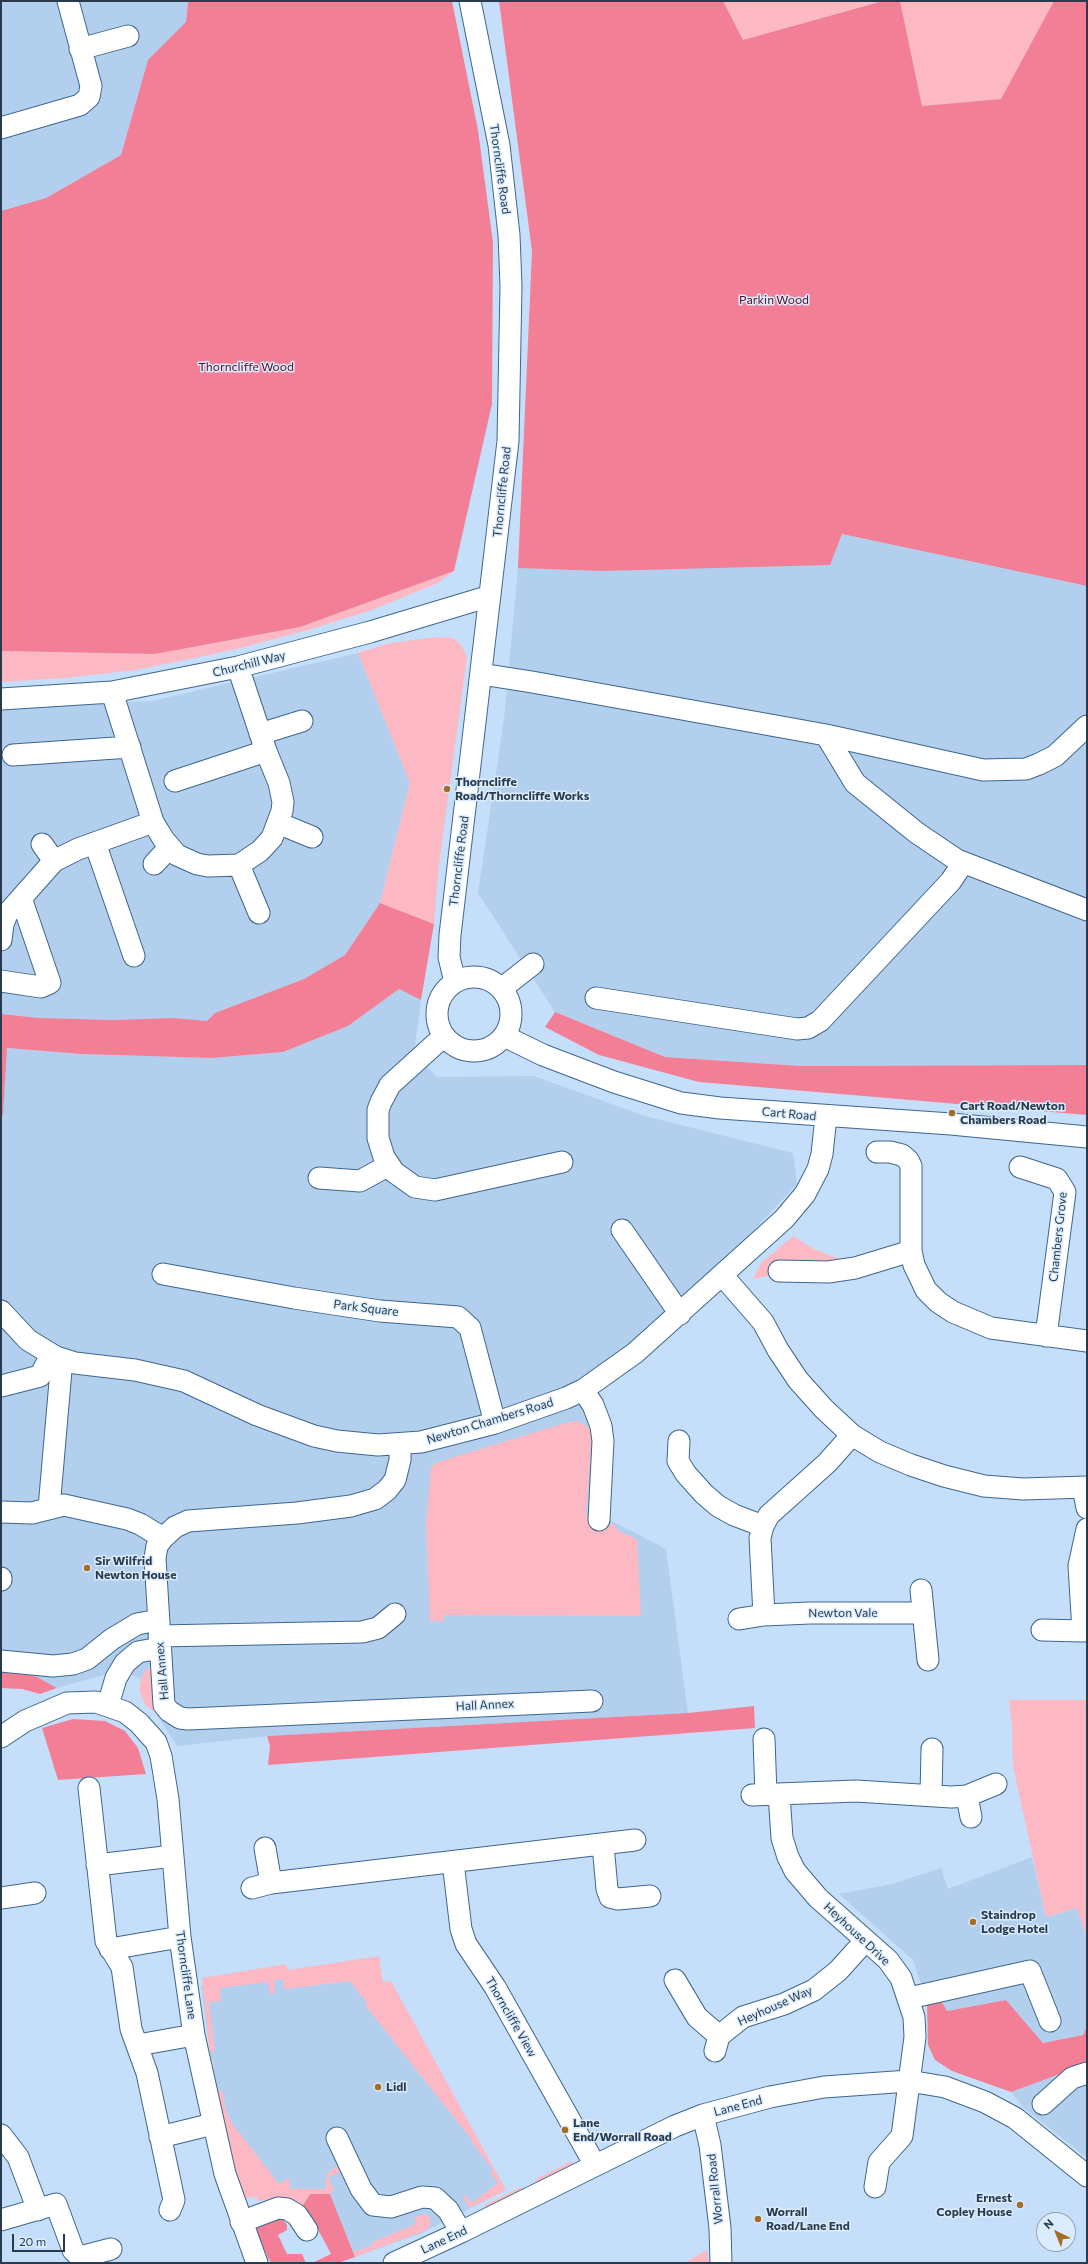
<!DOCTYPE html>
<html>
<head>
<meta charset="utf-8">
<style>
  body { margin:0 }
  #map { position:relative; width:1088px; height:2264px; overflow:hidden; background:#c5dffa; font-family:Commissioner,sans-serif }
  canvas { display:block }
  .frame { position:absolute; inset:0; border:2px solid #283a4b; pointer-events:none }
  .north { position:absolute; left:1036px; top:2212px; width:40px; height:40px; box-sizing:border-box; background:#daecfe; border:1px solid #93a5b6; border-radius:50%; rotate:317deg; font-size:11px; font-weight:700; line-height:16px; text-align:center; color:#283a4b }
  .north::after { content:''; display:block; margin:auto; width:14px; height:18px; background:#a36c27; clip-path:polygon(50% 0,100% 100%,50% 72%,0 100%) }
  .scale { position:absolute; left:12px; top:2234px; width:53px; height:18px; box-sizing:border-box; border:2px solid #283a4b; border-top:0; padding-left:5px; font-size:12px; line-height:14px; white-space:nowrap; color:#283a4b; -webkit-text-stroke:3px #daecfe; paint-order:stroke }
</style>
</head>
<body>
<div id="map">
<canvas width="1088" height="2264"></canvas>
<div class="frame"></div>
<div class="north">N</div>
<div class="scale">20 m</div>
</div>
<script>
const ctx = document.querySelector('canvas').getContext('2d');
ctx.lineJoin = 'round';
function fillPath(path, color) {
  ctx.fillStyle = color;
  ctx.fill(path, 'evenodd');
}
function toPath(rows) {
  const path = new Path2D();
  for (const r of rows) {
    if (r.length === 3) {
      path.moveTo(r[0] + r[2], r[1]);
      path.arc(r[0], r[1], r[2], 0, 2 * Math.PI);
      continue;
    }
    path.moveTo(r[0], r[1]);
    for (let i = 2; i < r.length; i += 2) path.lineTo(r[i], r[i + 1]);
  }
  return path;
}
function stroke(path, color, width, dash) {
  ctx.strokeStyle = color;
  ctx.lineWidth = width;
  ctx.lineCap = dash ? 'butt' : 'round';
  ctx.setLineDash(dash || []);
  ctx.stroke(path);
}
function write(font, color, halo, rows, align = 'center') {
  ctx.font = font + ' Commissioner,sans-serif';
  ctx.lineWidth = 3;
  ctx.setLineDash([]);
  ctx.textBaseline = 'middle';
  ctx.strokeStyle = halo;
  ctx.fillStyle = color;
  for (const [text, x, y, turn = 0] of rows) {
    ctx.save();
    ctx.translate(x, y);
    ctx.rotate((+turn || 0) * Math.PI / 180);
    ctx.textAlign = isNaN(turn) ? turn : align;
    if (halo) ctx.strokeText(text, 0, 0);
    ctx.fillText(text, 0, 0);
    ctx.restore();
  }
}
fillPath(toPath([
  [1,1,188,1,186,22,148,61,121,155,46,198,1,211],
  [842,534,1087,586,1087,1065,801,1066,665,1057,555,1012,478,893,504,719,518,568,601,571],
  [358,653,410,783,380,903,345,955,304,979,215,1013,207,1022,173,1018,113,1020,39,1018,1,1014,1,707,152,701],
  [399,989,421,1000,414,1053,437,1077,534,1076,645,1116,793,1153,797,1184,696,1293,598,1387,610,1520,666,1549,688,1713,267,1736,177,1746,155,1712,153,1665,145,1671,141,1679,121,1670,57,1688,37,1677,1,1670,1,1115,3,1114,6,1048,81,1054,212,1058,283,1052,348,1026],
  [1032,1857,1046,1917,1077,1908,1087,1938,1087,2026,1083,2035,1043,2043,1006,2000,947,2011,927,2002,913,1960,839,1894,892,1884,941,1868,948,1889],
  [283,1979,284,1989,350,1981,368,2003,365,2005,475,2135,506,2190,422,2233,355,2257,330,2194,283,2195,227,2126,216,2092,213,2059,208,2059,210,2052,201,1986],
  [1087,2064,1087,2158,1024,2108,1011,2092]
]), '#b2cfed');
fillPath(toPath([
  [723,1,883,1,743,40],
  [900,1,1054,1,1001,99,922,106],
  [454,571,438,583,372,610,308,630,237,649,136,670,65,678,1,682,1,651,155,654,300,627],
  [437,637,453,638,461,645,467,657,439,865,434,924,380,903,410,783,358,653,390,643],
  [793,1236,814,1249,834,1257,854,1260,753,1279,761,1263],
  [576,1421,589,1427,592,1436,586,1516,614,1525,620,1532,637,1539,641,1616,444,1615,444,1621,430,1621,426,1523,431,1468,435,1463,562,1424],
  [153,1664,155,1692,155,1712,146,1706,139,1690,141,1679,145,1671],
  [1009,1700,1087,1700,1087,1938,1077,1908,1046,1917,1013,1766,1012,1725],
  [379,1956,383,1982,391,1981,506,2190,474,2206,469,2207,463,2197,466,2195,472,2203,498,2183,490,2172,493,2170,471,2141,472,2140,365,2005,367,2003,350,1981,284,1989,283,1979,274,1980,275,1993,270,1994,268,1982,220,1988,221,2001,209,2002,215,2051,210,2052,202,1978,286,1964,288,1970],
  [212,2058,216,2089,222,2090,226,2110,231,2122,279,2184,289,2178,290,2189,326,2189,326,2175,335,2167,338,2168,339,2173,328,2177,334,2190,330,2194,310,2194,300,2210,279,2198,257,2201,257,2197,246,2198,241,2196,208,2059],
  [570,2162,573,2163,572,2166,538,2184,536,2181,538,2178],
  [519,2188,523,2188,524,2191,488,2210,485,2205],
  [427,2214,431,2222,427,2230,355,2257,353,2252,371,2246,373,2242,416,2224,414,2217],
  [707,2250,709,2263,684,2263]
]), '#fcb9c4');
fillPath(toPath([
  [188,1,452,1,478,130,493,243,492,404,454,571,300,627,155,654,1,651,1,211,46,198,121,155,148,60,186,22],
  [499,1,723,1,743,40,883,1,900,1,922,106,1001,99,1054,1,1087,1,1087,586,842,534,830,565,601,571,518,568,532,251],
  [380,903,434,924,421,1000,399,989,348,1026,283,1052,212,1058,81,1054,7,1048,3,1115,1,1115,1,1014,39,1018,113,1020,173,1018,207,1021,215,1013,304,979,345,955],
  [555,1012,665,1057,801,1066,1087,1065,1087,1115,699,1082,599,1055,545,1027],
  [1,1670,15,1671,37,1677,57,1688,40,1694,22,1689,1,1688],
  [754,1706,755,1728,268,1765,270,1746,267,1736,688,1713],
  [73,1719,105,1721,125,1731,138,1748,146,1774,58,1780,42,1728],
  [940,1999,947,2011,1006,2000,1043,2043,1083,2035,1087,2026,1087,2064,1011,2092,952,2071,935,2060,928,2045,927,2002],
  [310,2194,330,2194,355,2257,338,2263,312,2263,331,2254,313,2220,306,2219,300,2210],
  [276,2219,283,2219,287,2225,287,2230,278,2235,287,2254,302,2254,306,2263,272,2263,268,2258,255,2228]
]), '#f37f96');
const minor = toPath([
  [80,49,128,36],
  [1,128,80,105,89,97,91,86,68,1],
  [481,674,532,682,826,735,983,770,1026,769,1039,764,1055,756,1087,726],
  [112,692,153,822,164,840,177,855,197,864,208,866,239,865,260,851,272,838,282,811,283,802,279,783,266,751,238,667],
  [1,699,112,692,238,667,370,632,490,596],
  [260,734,302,721],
  [826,735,855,783,917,833,957,860,1087,910],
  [13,755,130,747],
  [175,781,266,751],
  [278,823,312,837],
  [95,843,134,956],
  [42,844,54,861],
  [154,864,170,847],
  [239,865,259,913],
  [1,940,3,924,7,914,54,861,78,849,153,822],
  [474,1014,37],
  [1,981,41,987,50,983,21,898],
  [455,982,449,957,450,935,508,441,511,286,509,235,499,145,470,1],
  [501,989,533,964],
  [596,998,797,1029,808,1028,820,1021,951,881,963,863],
  [444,1036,390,1085,381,1102,378,1110,378,1138,384,1157,394,1172,415,1187,435,1190,562,1162],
  [504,1036,543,1055,614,1082,681,1103,720,1108,951,1124,1087,1137],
  [877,1152,890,1152,902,1155,908,1160,911,1166,911,1251,914,1265,926,1290,938,1302,953,1312,991,1328,1087,1341],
  [1020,1167,1057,1179,1065,1192,1046,1336],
  [319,1178,360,1181,389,1165],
  [622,1230,680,1314],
  [779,1271,828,1272,855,1268,911,1251],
  [163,1274,294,1298,380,1311,458,1317,470,1328,495,1423],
  [722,1275,763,1322,778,1350,798,1380,824,1409,852,1435,880,1452,911,1465,944,1476,984,1486,1023,1489,1087,1487],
  [1,1311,28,1340,56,1357,75,1363,135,1370,184,1381,257,1415,314,1436,337,1441,378,1445,421,1442,495,1423,566,1398,583,1390,635,1353,784,1219,805,1194,818,1169,822,1154,826,1117],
  [1,1386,40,1376,51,1355],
  [583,1390,593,1405,601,1426,603,1441,599,1520],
  [679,1441,678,1461,686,1474,704,1494,718,1506,734,1515,763,1526],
  [400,1444,400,1460,395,1480,387,1490,375,1499,351,1506,297,1513,188,1521,175,1527,163,1538,157,1546,155,1558,164,1705,169,1711,180,1718,188,1719,592,1701],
  [1083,1488,1087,1508],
  [49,1508,62,1359],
  [1,1512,32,1513,64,1505,127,1519,140,1524,163,1538],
  [1,1578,1,1580],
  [921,1590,928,1660],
  [764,1615,760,1538,763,1526,769,1515,827,1463,852,1435],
  [739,1619,764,1615,810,1613,922,1613],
  [1042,1630,1083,1631,1079,1566,1087,1529],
  [159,1636,362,1632,378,1628,395,1614],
  [1,1661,53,1666,73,1664,87,1659,112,1639,137,1624,158,1620],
  [108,1705,116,1678,125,1663,138,1652,160,1648],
  [1,1737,25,1721,67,1703,96,1702,125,1712,139,1723,156,1742,161,1756,168,1799,180,1937,194,2035,225,2174,257,2263],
  [764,1739,766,1794],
  [89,1788,106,1941,122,1967,131,2029,147,2073,174,2200,170,2210],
  [779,1794,782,1838,788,1857,795,1871,818,1898,888,1960,901,1978,914,2017,915,2037,902,2136,879,2162,875,2187],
  [752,1795,856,1791,951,1797,967,1796,996,1784],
  [931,1795,932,1749],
  [967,1796,971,1817],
  [603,1845,607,1889,610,1897,618,1899,650,1896],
  [265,1848,271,1883],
  [453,1862,461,1929,466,1944,495,1987,595,2165],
  [97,1865,173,1856],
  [252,1888,271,1883,635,1840],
  [1,1898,35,1893],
  [110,1949,180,1937],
  [675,1980,697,2017,719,2036,715,2051],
  [909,1998,1030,1971,1050,2021],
  [719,2036,743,2017,784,2004,814,1990,838,1971,865,1941],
  [138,2045,194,2035],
  [1043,2104,1072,2078,1087,2073],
  [703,2115,710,2145,720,2228,721,2263],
  [1,2135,18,2157,38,2210],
  [160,2137,213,2124],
  [337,2138,361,2189,373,2205,391,2207,422,2197,435,2198,448,2210,461,2232],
  [1,2220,56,2204,73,2250,78,2255,84,2256,111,2249],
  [241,2222,278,2208,287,2209,297,2215,307,2230],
  [394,2263,461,2232,675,2126,703,2115,770,2097,824,2087,909,2081,945,2087,985,2102,1015,2118,1087,2176]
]);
stroke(minor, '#3d668e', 23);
stroke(minor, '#fff', 21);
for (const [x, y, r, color] of [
  [447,789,4,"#a36c27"],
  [952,1113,4,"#a36c27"],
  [87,1568,4,"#a36c27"],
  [973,1922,4,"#a36c27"],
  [378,2087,4,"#a36c27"],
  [565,2130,4,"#a36c27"],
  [1020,2205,4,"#a36c27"],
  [758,2219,4,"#a36c27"]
]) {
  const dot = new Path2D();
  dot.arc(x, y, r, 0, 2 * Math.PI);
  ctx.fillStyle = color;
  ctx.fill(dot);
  stroke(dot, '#daecfe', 1.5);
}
write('12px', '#283a4b', '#daecfe', [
  ["Thorncliffe Road",500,169,82],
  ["Thorncliffe Road",502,492,-84],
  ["Churchill Way",249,664,-14],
  ["Thorncliffe Road",459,861,-83],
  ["Cart Road",789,1114,5],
  ["Chambers Grove",1058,1237,-84],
  ["Park Square",366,1308,7],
  ["Newton Chambers Road",490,1421,-17],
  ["Newton Vale",843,1613],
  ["Hall Annex",162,1671,-95],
  ["Hall Annex",485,1705,-3],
  ["Heyhouse Drive",857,1934,43],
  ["Thorncliffe Lane",186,1975,82],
  ["Heyhouse Way",775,2006,-24],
  ["Thorncliffe View",511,2017,60],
  ["Lane End",738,2106,-15],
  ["Worrall Road",715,2189,-96],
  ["Lane End",444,2240,-25]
]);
write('12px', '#510820', '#daecfe', [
  ["Parkin Wood",774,300],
  ["Thorncliffe Wood",246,367]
]);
write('bold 12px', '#283a4b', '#daecfe', [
  ["Thorncliffe",455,782],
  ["Road/Thorncliffe Works",455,796],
  ["Cart Road/Newton",960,1106],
  ["Chambers Road",960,1120],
  ["Sir Wilfrid",95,1561],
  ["Newton House",95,1575],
  ["Staindrop",981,1915],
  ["Lodge Hotel",981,1929],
  ["Lidl",386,2087],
  ["Lane",573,2123],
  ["End/Worrall Road",573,2137],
  ["Ernest",1012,2198,"right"],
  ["Copley House",1012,2212,"right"],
  ["Worrall",766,2212],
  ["Road/Lane End",766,2226]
], 'left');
</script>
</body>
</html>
